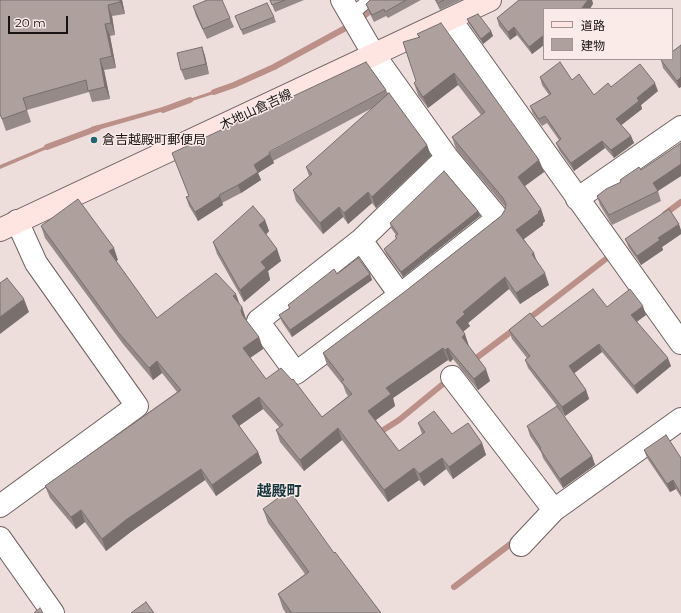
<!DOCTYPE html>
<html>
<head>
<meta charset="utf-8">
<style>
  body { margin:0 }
  #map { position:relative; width:681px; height:613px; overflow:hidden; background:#eddedb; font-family:Montserrat,"Noto Sans JP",sans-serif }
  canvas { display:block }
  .legend { position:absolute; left:543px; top:8px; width:130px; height:52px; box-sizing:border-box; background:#faebe8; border:1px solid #a09593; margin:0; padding:5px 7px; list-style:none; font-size:12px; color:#191413 }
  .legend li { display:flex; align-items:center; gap:8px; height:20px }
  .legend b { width:20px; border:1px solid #a09593 }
  .scale { position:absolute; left:8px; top:16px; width:60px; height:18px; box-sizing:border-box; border:2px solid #191413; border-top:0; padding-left:5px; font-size:12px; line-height:14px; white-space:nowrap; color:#191413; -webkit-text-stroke:3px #faebe8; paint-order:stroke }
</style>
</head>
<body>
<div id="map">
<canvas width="681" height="613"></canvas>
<ul class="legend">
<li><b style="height:5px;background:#fee5e1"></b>道路</li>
<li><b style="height:11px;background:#ada09d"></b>建物</li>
</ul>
<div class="scale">20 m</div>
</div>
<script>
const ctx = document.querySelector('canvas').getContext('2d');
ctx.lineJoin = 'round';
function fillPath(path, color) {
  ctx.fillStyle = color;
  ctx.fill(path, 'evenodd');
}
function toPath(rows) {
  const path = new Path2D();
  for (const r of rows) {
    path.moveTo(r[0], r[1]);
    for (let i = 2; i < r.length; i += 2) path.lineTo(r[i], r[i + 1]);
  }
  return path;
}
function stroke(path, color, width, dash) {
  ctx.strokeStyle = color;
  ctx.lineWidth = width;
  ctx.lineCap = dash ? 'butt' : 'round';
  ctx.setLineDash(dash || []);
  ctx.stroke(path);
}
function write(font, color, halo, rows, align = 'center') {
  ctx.font = font + ' Montserrat,"Noto Sans JP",sans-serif';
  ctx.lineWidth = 3;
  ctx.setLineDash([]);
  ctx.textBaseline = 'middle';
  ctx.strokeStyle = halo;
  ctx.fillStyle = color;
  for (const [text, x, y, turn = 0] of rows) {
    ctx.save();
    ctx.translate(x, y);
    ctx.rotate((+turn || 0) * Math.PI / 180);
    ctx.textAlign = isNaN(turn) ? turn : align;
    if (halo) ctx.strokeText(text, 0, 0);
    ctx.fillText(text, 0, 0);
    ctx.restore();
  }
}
fillPath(toPath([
  [222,88,223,91,183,104,183,101],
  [170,105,171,109,91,132,91,127],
  [53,143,54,146,0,169,0,165]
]), '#bb9088');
stroke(toPath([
  [359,20,384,0],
  [214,92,234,85,274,67,351,25],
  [163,110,190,100],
  [47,147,98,128],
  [665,214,681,202],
  [527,320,611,255],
  [471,362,516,328],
  [377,434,399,420,449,379],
  [454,587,517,539]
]), '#bb9088', 6);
const lane = toPath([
  [352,14,369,0]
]);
const street = toPath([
  [342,0,374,55,447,157,498,218,400,295,296,373,258,321,361,240,447,157],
  [450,19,681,343],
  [577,199,681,127],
  [361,240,400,295],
  [452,377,554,510],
  [0,506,137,406,36,263,17,221],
  [0,538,53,613],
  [521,545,554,510,681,419]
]);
const secondary = toPath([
  [0,230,490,0]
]);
stroke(lane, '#6f6260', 14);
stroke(street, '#6f6260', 24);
stroke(secondary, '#6f6260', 24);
stroke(lane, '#fff', 12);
stroke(street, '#fff', 22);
stroke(secondary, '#fee5e1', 22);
fillPath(toPath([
  [0,0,122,0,125,14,112,16,115,35,110,36,116,68,104,70,110,99,92,102,89,92,27,110,31,122,6,131,0,114],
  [270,0,304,0,275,12],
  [370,0,421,0,388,18,386,16,374,22,368,10,366,4],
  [435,0,461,0,440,10],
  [519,0,592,0,593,4,544,9,544,45,532,54,517,35,510,40,499,26,497,18],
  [193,6,230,18,234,27,207,39,196,16],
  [235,16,274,17,276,22,243,35],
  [467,19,491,31,493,36,483,44,469,24],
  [417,34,539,160,544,172,525,186,541,209,545,221,543,223,543,225,524,239,537,261,549,285,520,304,509,289,468,323,470,326,463,332,469,347,490,381,478,390,453,359,450,362,448,360,393,398,395,406,376,420,399,451,422,434,418,423,452,434,482,443,486,455,453,479,446,469,424,486,419,480,388,502,342,440,304,471,280,442,276,430,280,428,263,409,239,426,258,452,262,463,216,496,205,480,132,531,106,551,85,522,76,529,50,498,45,486,177,392,162,373,153,380,123,344,45,238,41,226,118,260,116,261,157,318,240,305,242,307,246,320,259,337,263,349,250,358,266,379,322,417,348,396,346,393,343,385,327,365,323,353,403,293,501,216,505,210,506,208,456,149,452,137,481,115,458,85,428,108,418,95,414,83,416,81,419,38],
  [681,45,681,87,679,88,663,68,661,60],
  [202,47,205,56,209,74,185,80,181,70],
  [540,77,572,80,594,95,611,87,658,91,641,105,642,109,621,125,631,136,634,143,614,158,605,148,574,171,559,150,556,143,559,140,547,123,542,126,533,114,530,106,549,95,542,85],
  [386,90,388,94,427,145,431,156,376,208,372,203,348,224,343,217,323,234,296,201,293,190,309,176,306,167,374,107,273,161,274,163,258,173,261,180,241,193,222,203,223,205,198,221,189,206,186,197],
  [681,143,681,176,658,191,661,201,612,225,600,205,597,196,621,182,620,180,641,170],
  [478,211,480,216,403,277,386,254,384,249,396,239,395,236,396,235,391,228,390,223],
  [265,220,269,231,266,235,277,249,281,261,268,271,270,280,244,302,217,254,213,242],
  [681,230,681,234,662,247,663,250,641,265,629,248,625,239],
  [337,274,370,274,372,280,292,337,282,322,279,315,289,308,288,305],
  [607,307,646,315,637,322,671,366,637,394,602,352,574,373,586,390,589,399,565,416,557,406,592,456,595,465,563,488,543,458,541,452,530,436,527,426,557,406,528,368,525,360,527,358,512,339,509,330,542,327],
  [644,450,681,458,681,497,676,489,670,492,647,458],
  [263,509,334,553,381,613,286,613,283,609,278,594,305,574,268,523]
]), '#958a87');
fillPath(toPath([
  [120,0,122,0,125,14,120,2],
  [588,0,592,0,593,4,590,9,581,9],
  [108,5,112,16,115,35,111,23],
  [105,24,110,36,116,68,112,56],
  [514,27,517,35,510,40,508,32],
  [491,31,493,36,483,44,481,39],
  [544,35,544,45,532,54,529,47],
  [202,47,205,56,209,74,206,64],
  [100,59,104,70,110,99,105,87],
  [454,73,458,85,428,108,423,97],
  [681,77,681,87,679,88,677,81],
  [655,83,658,91,641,105,642,109,619,127,616,119,637,98],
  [631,136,634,143,614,158,611,150],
  [602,141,605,148,574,171,571,163],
  [427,145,431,156,376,208,372,197],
  [270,154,274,163,258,173,261,180,241,193,238,185,254,165],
  [539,160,544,172,522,188,518,177],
  [681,164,681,176,656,192,653,183],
  [368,192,372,203,348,224,344,213],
  [220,196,223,205,198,221,195,212],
  [339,207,343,217,323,234,320,223],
  [541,209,545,221,543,223,543,225,521,241,516,230],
  [478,211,480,216,403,277,401,272],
  [265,220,269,231,263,237,259,225],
  [679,224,681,230,681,234,662,247,663,250,641,265,637,256,658,238],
  [114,248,118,260,113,263,109,251],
  [277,249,281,261,268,271,270,280,244,302,240,290,261,262],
  [534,253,538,265,532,254],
  [545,273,549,285,520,304,516,293],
  [370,274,372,280,292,337,290,330],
  [505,277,509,289,468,323,470,326,460,334,456,322,463,312],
  [236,294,240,305,233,296],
  [24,299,29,312,0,334,0,317],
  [643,306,646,315,634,323,631,315],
  [242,307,246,319,246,323,241,311],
  [465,334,469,346,466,349,462,337],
  [259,337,263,349,247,360,243,348],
  [599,344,602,352,572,375,569,366],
  [443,348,448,360,393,398,395,406,373,422,368,411,386,388],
  [448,348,453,359,450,362,445,350],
  [668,358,671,366,637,394,634,386],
  [157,361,162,373,153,380,149,368],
  [486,369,490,381,478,390,474,379],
  [586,390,589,399,565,416,562,407],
  [259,397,263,409,236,428,232,416],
  [338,428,342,440,304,471,300,460],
  [482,443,486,455,453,479,449,467],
  [258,452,262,463,216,496,212,485],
  [592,456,595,465,563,488,560,479],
  [442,458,446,469,424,486,419,474],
  [414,468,419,480,388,502,384,490],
  [201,469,205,480,132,531,106,551,102,539,127,519],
  [673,480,676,489,670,492,667,484],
  [81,510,85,522,76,529,71,517]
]), '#79706e');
const building = toPath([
  [0,0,120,0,120,2,108,5,111,23,105,24,112,56,100,59,105,87,88,91,86,80,23,98,27,110,2,119,0,114,0,0],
  [207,0,222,0,230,18,203,29,193,6,207,0],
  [270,0,285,0,272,5,270,0],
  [370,0,406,0,385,12,384,9,372,15,366,4,370,0],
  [436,0,444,0,438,3,436,0],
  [519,0,588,0,581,9,544,9,544,35,529,47,514,27,508,32,497,18,519,0],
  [267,3,274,17,241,30,235,16,267,3],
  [478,14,491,31,481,39,467,19,478,14],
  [441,23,539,160,518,177,541,209,538,212,539,213,516,230,534,253,532,254,545,273,516,293,505,277,463,312,465,314,456,322,465,334,462,337,486,369,474,379,448,348,445,350,443,348,386,388,391,394,368,411,399,451,425,432,418,423,434,411,452,434,468,423,482,443,449,467,442,458,419,474,414,468,384,490,338,428,300,460,276,430,283,425,259,397,232,416,258,452,212,485,201,469,127,519,102,539,81,510,71,517,45,486,181,390,157,361,149,368,118,332,41,226,78,199,114,248,109,251,157,318,216,273,236,294,233,296,242,307,241,311,243,316,259,337,243,348,266,379,281,368,292,380,293,379,322,417,352,394,341,381,344,380,323,353,403,293,501,216,505,210,506,204,503,198,452,137,485,112,454,73,423,97,414,83,416,81,403,42,420,37,417,34,441,23],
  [681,45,681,77,677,81,661,60,662,59,672,59,672,52,681,45],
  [202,47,206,64,181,70,177,53,202,47],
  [366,62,386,90,269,152,270,154,254,165,258,172,238,185,219,195,220,196,195,212,186,197,189,196,172,153,366,62],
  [560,62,572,80,579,74,594,95,608,83,611,87,640,64,655,83,637,98,639,101,616,119,631,136,611,150,602,141,571,163,556,143,561,139,545,116,539,119,530,106,551,94,540,77,560,62],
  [389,93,427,145,372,197,368,192,344,213,339,207,320,223,293,190,312,174,306,167,389,93],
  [681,143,681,164,653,183,658,191,609,215,597,196,606,189,621,182,620,180,639,167,641,170,681,143],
  [444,171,478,211,401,272,384,249,397,238,395,236,398,234,390,223,444,171],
  [253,206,265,220,259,225,277,249,261,262,266,268,240,290,213,242,253,206],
  [669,209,679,224,658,238,660,240,637,256,625,239,669,209],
  [358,258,370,274,290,330,279,315,290,308,288,305,334,269,337,274,358,258],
  [7,278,24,299,0,317,0,283,7,278],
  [593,289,607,307,630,289,643,306,631,315,668,358,634,386,599,344,569,366,586,390,562,407,525,360,530,356,509,330,530,313,542,327,593,289],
  [557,406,592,456,560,479,540,449,541,448,527,426,557,406],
  [666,435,681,458,681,494,673,480,667,484,644,450,666,435],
  [289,490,334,553,335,552,381,613,292,613,278,594,309,572,263,509,289,490],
  [146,602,154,613,131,613,146,602],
  [40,608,43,613,34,613,40,608]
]);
fillPath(building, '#ada09d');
stroke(building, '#79706e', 1);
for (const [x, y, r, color] of [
  [94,140,4,"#1d6772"]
]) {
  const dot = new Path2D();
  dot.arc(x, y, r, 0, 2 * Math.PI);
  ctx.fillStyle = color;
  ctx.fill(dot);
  stroke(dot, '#faebe8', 1.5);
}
write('13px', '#191413', '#faebe8', [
  ["木地山倉吉線",256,110,-25]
]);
write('13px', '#191413', '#faebe8', [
  ["倉吉越殿町郵便局",102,140]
], 'left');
write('bold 15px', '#18393f', '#faebe8', [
  ["越殿町",279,492]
]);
</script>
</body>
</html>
